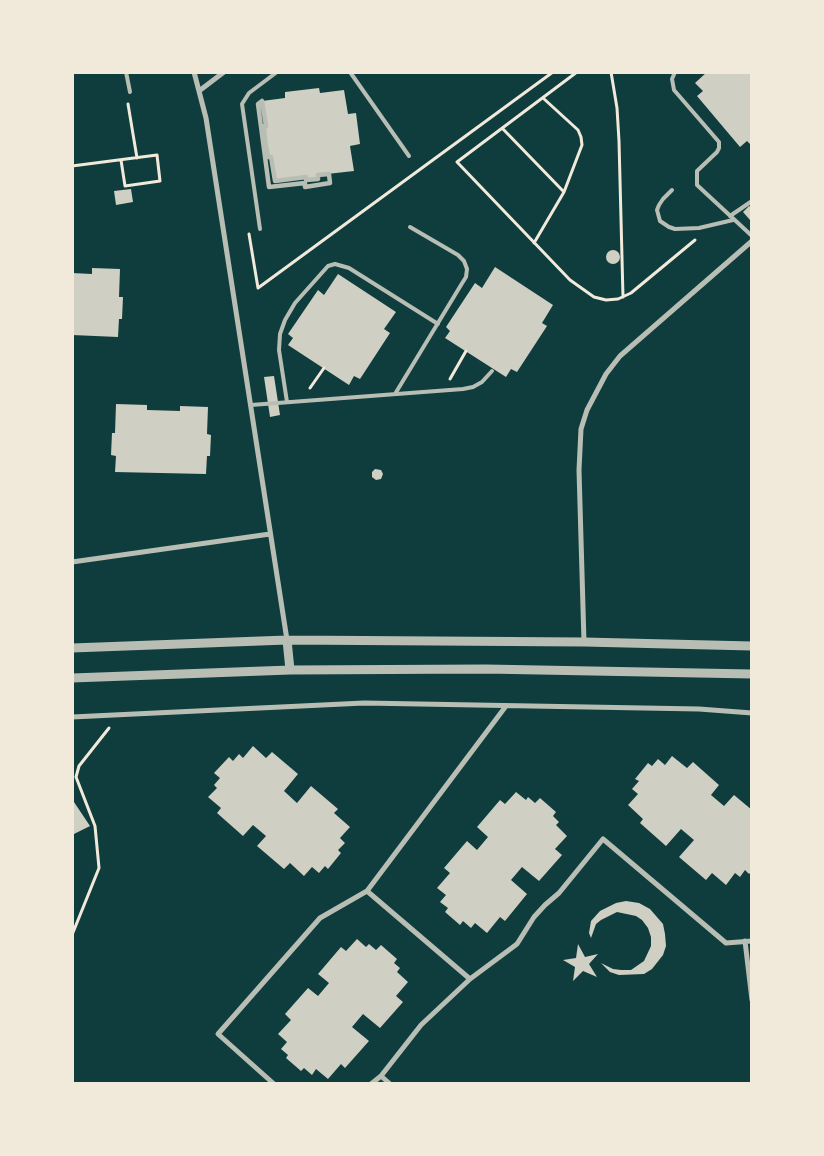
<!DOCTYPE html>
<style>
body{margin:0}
#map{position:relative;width:824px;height:1156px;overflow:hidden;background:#0f3d3e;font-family:"DM Sans",sans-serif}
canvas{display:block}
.frame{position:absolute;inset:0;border:74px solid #f1e9da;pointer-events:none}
</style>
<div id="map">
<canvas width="824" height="1156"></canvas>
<div class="frame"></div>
</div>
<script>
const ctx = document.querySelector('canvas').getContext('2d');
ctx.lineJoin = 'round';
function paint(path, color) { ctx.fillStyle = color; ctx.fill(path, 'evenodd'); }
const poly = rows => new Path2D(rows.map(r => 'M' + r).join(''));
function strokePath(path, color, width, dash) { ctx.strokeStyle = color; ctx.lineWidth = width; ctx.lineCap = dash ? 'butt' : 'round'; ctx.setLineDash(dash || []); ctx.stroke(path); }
paint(poly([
 [707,72,752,72,752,146,747,141,740,147,697,96,703,91,695,83],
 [319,88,320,93,344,90,348,114,356,113,360,144,350,146,354,171,318,175,318,179,306,180,306,177,275,181,271,157,268,157,262,101,285,98,285,92],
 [131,189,133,202,116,205,114,191],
 [749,206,752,208,750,220,743,212],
 '606 257a7 7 0 1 1 14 0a7 7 0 1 1-14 0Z',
 [495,267,553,305,542,323,547,326,517,372,511,369,506,377,445,338,450,331,446,327,475,283,482,288],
 [92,268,120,269,119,297,123,297,122,319,119,319,118,337,72,335,72,273,92,274],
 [338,274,396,312,384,329,390,333,360,379,354,376,349,385,288,345,293,338,288,334,318,290,324,295],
 [274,376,280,415,270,417,264,377],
 [116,404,147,405,147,410,180,411,180,406,208,407,207,434,211,435,210,456,207,456,206,474,115,472,116,456,111,455,112,433,115,433],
 [375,469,381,470,383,474,381,479,376,480,372,477,372,472],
 [253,746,266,758,272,752,298,774,284,791,297,803,311,786,338,809,334,813,350,827,340,838,345,843,338,850,341,853,328,869,325,866,319,873,312,867,304,876,290,863,284,869,257,846,266,836,253,825,243,836,217,813,221,808,208,797,217,788,214,785,220,778,214,773,229,757,233,761,239,754,243,758],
 [672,756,687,768,693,762,719,785,711,795,724,806,734,795,752,810,752,871,749,874,745,870,740,877,735,873,726,885,712,873,706,880,679,857,694,840,681,829,666,846,640,823,643,819,628,805,638,794,632,789,639,781,635,779,648,763,652,766,658,759,665,765],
 [516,792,526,800,528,797,535,803,540,798,556,812,553,816,559,822,556,825,567,836,555,849,562,855,539,881,522,867,511,880,527,894,505,921,500,917,487,933,475,923,471,928,463,921,460,925,445,912,448,908,440,902,446,895,437,888,450,873,444,868,467,841,477,850,488,837,477,827,500,800,505,804],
 [72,799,90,826,72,835],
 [626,901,639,903,650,909,663,924,665,934,666,946,663,955,652,969,644,974,619,975,610,972,601,963,613,969,621,970,631,970,644,961,651,946,651,937,648,928,642,920,636,916,617,912,601,920,596,924,591,938,589,933,591,921,600,911,616,903],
 [357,939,366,947,369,944,376,950,381,945,397,959,394,963,400,968,397,972,408,982,396,996,403,1002,380,1028,363,1014,352,1027,369,1041,345,1068,341,1064,328,1079,316,1069,312,1075,304,1068,301,1071,286,1058,288,1055,281,1049,287,1042,278,1034,291,1020,285,1014,308,988,318,996,329,983,318,974,341,947,346,951],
 [578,944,585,957,598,954,589,964,597,977,583,971,573,981,575,967,563,960,576,958]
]), '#cfcfc3');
strokePath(poly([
 [577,72,457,162,570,280,594,297,606,300,618,299,631,293,695,240],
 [611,72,617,108,619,141,623,297],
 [128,104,137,158],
 [502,128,564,192],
 [72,166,157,155,160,181,125,186,121,160],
 [249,234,258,288,553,72],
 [534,243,564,192,582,145,581,137,578,130,543,98],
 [450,379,466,351],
 [310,388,324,368],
 [72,935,99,868,95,826,76,777,79,766,109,728]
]), '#f1e9da', 3);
strokePath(poly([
 [126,72,130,92],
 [350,72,409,156],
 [675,72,672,79,674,90,719,142,719,148,717,152,697,171,697,185,752,236],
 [672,190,663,199,659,205,657,210,660,221,669,227,675,229,699,228,733,220],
 [730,216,752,201],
 [260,229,242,104,249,93,277,72],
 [395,394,461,285,466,277,467,269,464,261,458,255,410,227],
 [287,402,279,350,280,334,285,320,295,303,328,266,335,264,349,268,438,324],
 [251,405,463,389,473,387,482,382,492,371]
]), '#b8beb3', 4);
strokePath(poly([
 [262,101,266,126,264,126,265,141,268,157,271,157,275,181,306,177,306,180,318,179,318,175,329,174,330,183,305,187,305,183,269,187,258,104,262,101]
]), '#b8beb3', 4.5);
strokePath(poly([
 [194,72,206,118,287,640],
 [199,91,224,72],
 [72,562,270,534],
 [584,642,579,470,581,429,587,410,606,374,620,356,752,241],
 [72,717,364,703,699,709,752,713],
 [367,891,470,979],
 [745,941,752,1000],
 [381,1076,390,1084],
 [274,1084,218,1034,320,918,367,891,506,706],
 [371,1084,381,1076,421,1025,470,979,517,944,534,917,545,905,559,893,603,839,726,943,752,941]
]), '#b8beb3', 5);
strokePath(poly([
 [287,640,290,670],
 [72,648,287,640,584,642,752,646],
 [72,678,290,670,486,669,752,674]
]), '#b8beb3', 9);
</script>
